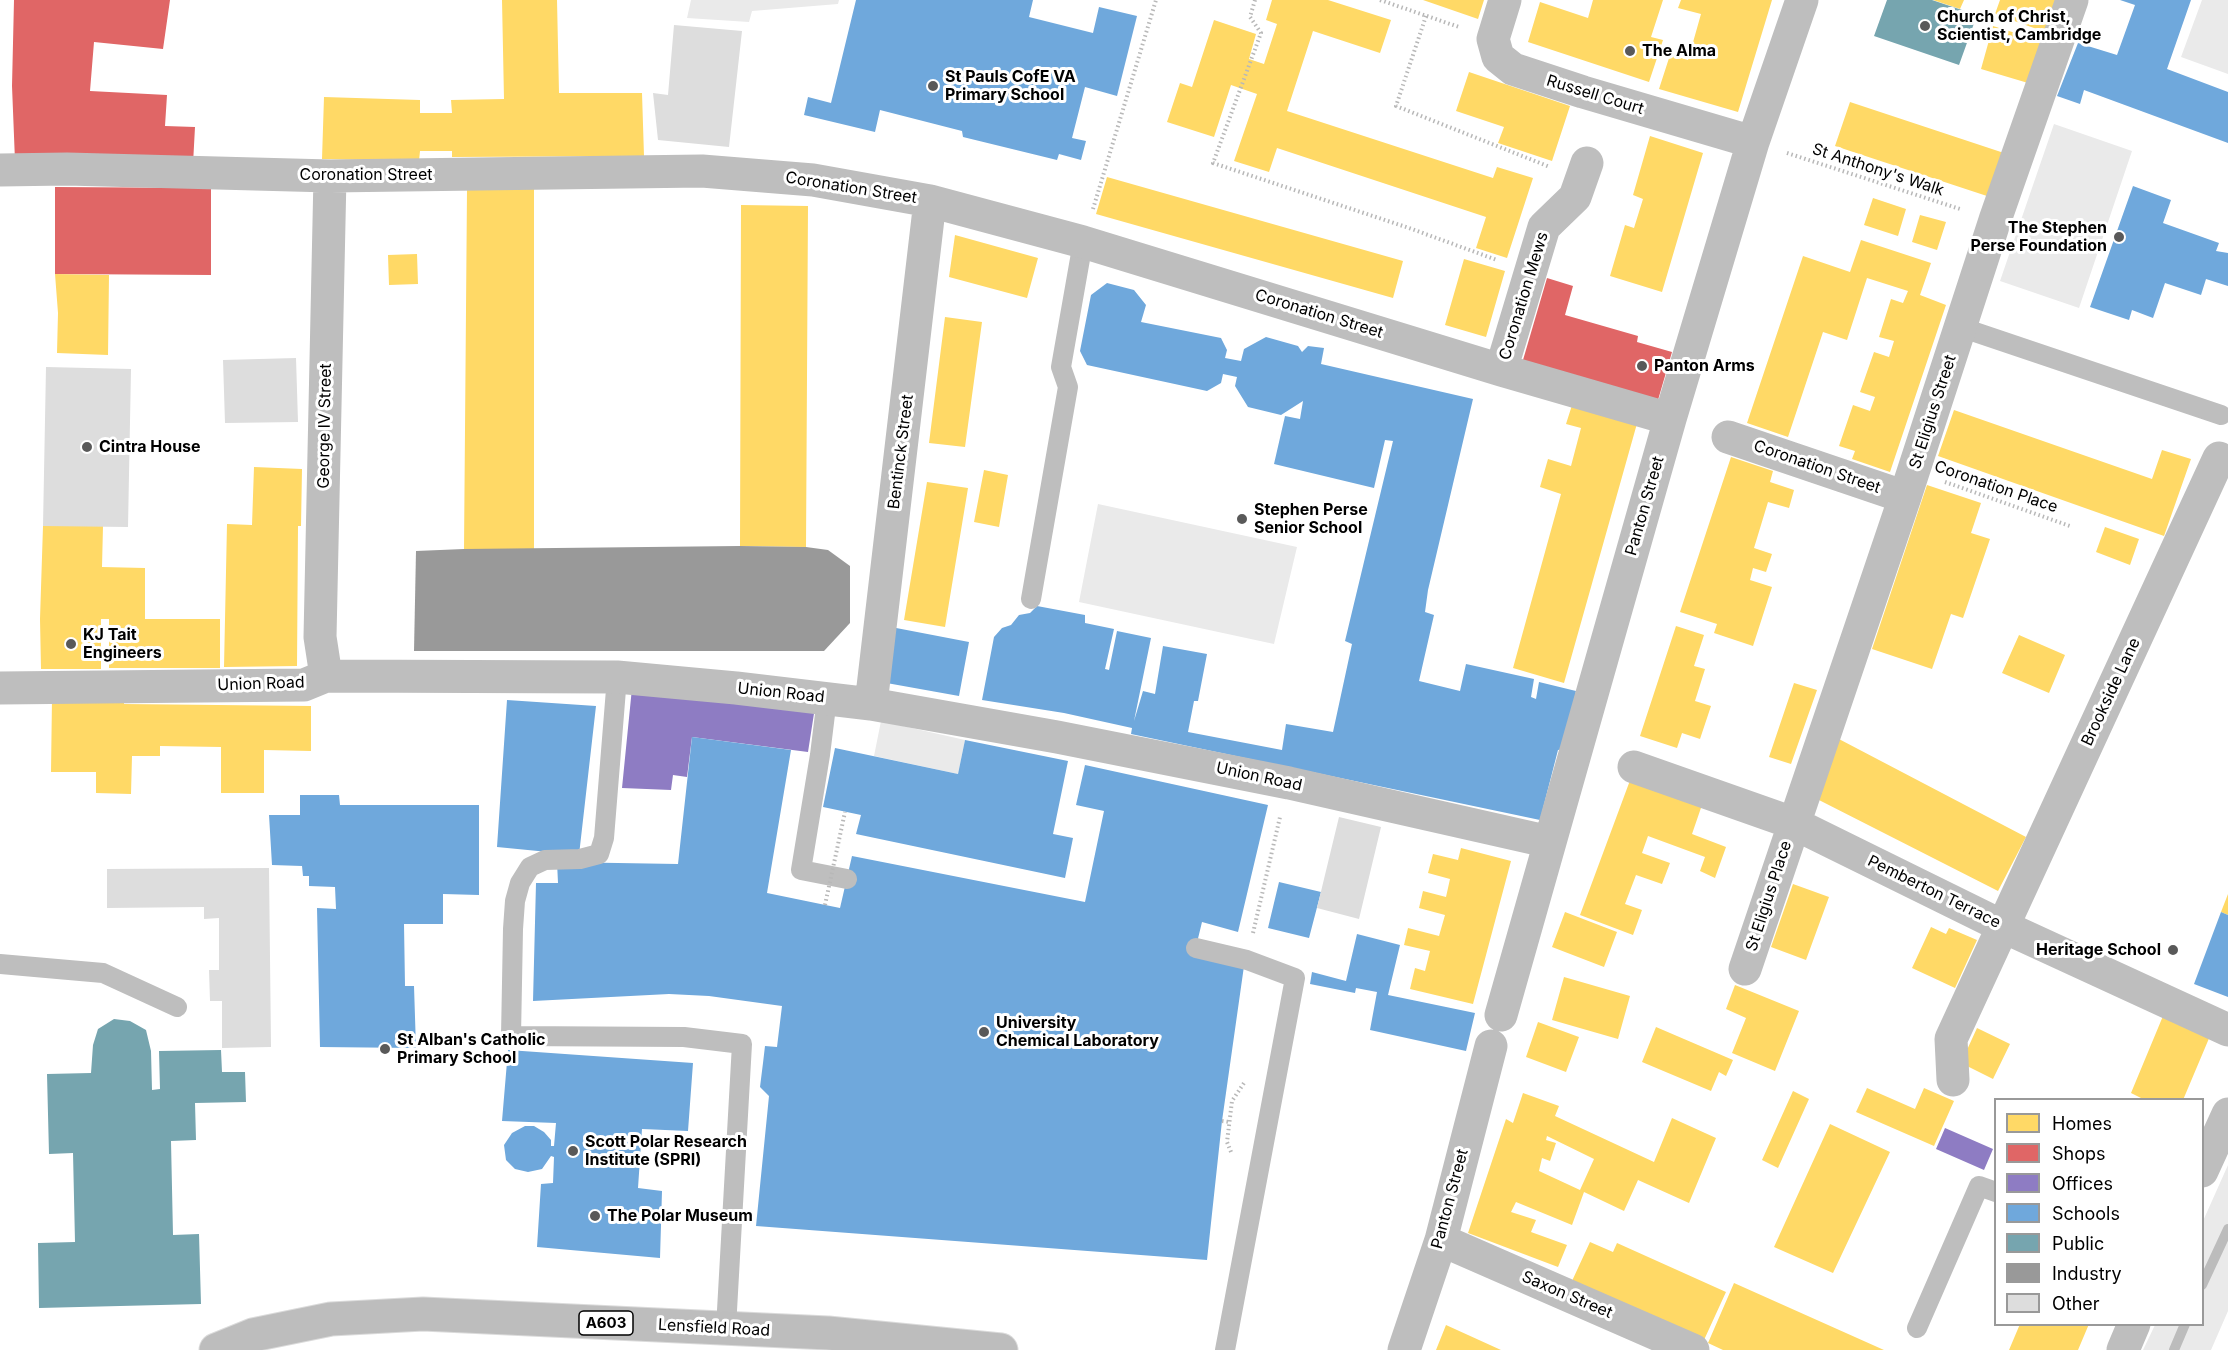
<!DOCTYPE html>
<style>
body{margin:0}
#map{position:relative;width:2228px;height:1350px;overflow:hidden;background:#fff;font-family:Inter,sans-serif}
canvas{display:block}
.legend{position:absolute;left:1994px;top:1098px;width:210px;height:228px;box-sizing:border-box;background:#fff;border:2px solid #999;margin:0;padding:8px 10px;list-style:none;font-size:18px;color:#000}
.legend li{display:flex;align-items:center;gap:12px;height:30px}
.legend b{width:30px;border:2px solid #999}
</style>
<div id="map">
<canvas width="2228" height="1350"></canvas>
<ul class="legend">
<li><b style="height:16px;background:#ffd966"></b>Homes</li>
<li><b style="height:16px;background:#e06666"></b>Shops</li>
<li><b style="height:16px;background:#8e7cc3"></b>Offices</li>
<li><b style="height:16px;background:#6fa8dc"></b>Schools</li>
<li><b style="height:16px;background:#76a5af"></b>Public</li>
<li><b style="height:16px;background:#999"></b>Industry</li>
<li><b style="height:16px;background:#ddd"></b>Other</li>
</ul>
</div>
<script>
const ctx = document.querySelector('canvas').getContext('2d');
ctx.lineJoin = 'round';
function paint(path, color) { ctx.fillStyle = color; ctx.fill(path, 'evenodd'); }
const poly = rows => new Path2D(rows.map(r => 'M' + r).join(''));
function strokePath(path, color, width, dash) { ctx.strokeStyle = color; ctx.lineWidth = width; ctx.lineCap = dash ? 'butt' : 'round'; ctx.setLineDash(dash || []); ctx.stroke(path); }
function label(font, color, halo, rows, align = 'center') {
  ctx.font = font + ' Inter,sans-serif'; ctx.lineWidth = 6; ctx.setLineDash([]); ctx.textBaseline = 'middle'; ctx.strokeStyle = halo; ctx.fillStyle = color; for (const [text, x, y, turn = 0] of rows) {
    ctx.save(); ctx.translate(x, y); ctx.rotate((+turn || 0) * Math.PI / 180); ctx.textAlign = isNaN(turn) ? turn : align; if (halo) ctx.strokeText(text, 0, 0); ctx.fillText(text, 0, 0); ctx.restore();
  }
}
paint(poly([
 [691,0,839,0,838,4,752,11,749,22,687,18],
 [2202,0,2228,0,2228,74,2181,57],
 [2054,124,2132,151,2079,308,2000,281],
 [1098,504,1297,547,1274,644,1079,602],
 [881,721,965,740,958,774,874,756],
 [2228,1165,2228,1311,2211,1350,2143,1350,2155,1325,2202,1324,2203,1221]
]), '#eaeaea');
paint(poly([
 [502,0,557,0,559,93,642,93,644,156,452,157,452,151,420,151,419,161,322,159,324,97,420,100,420,113,452,113,451,100,504,99],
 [1272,0,1328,0,1391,20,1380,53,1313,31,1287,111,1493,178,1497,167,1533,178,1507,258,1476,248,1486,217,1277,148,1269,172,1234,161,1257,94,1231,85,1214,137,1167,122,1180,83,1192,87,1214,20,1256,34,1249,59,1264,64,1277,24,1266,20],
 [1423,0,1484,0,1478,19],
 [1593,0,1663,0,1651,37,1663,40,1649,82,1528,42,1540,2,1588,18],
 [1681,0,1772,0,1738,112,1659,89,1670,55,1688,60,1701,14,1678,8],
 [1933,0,1964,0,1960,9],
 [2000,0,2056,0,2045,32,1995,14],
 [1993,26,2041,41,2028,83,1981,69],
 [1469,72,1570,106,1552,161,1498,143,1504,127,1456,111],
 [1850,102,2004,153,1990,197,1835,146],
 [1650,136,1703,153,1662,292,1610,276,1625,225,1634,228,1643,199,1633,195],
 [1107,177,1403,261,1393,298,1096,214],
 [534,188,534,549,464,549,467,190],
 [1873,198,1906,209,1898,236,1864,225],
 [741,205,808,206,806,547,740,546],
 [1920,215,1946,222,1937,250,1912,242],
 [955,235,1038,258,1027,298,949,277],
 [1861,240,1931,263,1920,295,1946,305,1890,472,1852,459,1855,451,1839,446,1853,405,1870,411,1875,397,1860,392,1874,352,1889,357,1894,341,1879,337,1891,299,1903,303,1908,291,1867,278,1847,340,1823,332,1788,437,1747,423,1803,256,1850,272],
 [417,254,418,284,389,285,388,255],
 [1464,259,1505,271,1486,337,1445,325],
 [55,274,109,275,108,355,57,353,58,313],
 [945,317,982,322,965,447,929,443],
 [1573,402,1638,420,1564,683,1513,668,1561,494,1540,487,1548,459,1571,466,1581,428,1566,424],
 [1954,410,2152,479,2162,450,2191,459,2164,536,1938,456],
 [1731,457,1773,471,1770,482,1794,490,1789,508,1768,502,1754,548,1772,554,1766,572,1753,568,1750,580,1772,587,1753,646,1714,633,1717,624,1680,612],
 [254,467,302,469,301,526,298,526,297,666,224,667,227,524,252,525],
 [984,470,1008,475,999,527,974,522],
 [927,482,968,488,945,627,904,620],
 [1927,485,1981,503,1971,533,1990,539,1963,618,1951,614,1932,669,1872,649],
 [43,526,103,526,102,567,145,568,145,619,220,619,220,668,109,668,109,619,101,619,101,669,41,669,40,619],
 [2105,527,2139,539,2130,565,2096,552],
 [1676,626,1704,635,1694,666,1705,669,1695,701,1711,706,1700,739,1682,733,1677,748,1640,736],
 [2019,635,2065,655,2049,693,2002,673],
 [1794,683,1817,690,1791,764,1769,757],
 [52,698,124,698,124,704,311,706,311,751,264,750,264,793,221,793,221,747,160,746,160,756,132,756,131,794,96,793,96,772,51,772],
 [1837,738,2026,837,1998,891,1815,798],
 [1632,775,1703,802,1692,834,1726,847,1715,878,1700,871,1705,857,1648,836,1642,853,1670,863,1662,884,1636,875,1625,904,1642,910,1633,935,1580,915],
 [1461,848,1511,861,1473,1004,1410,989,1415,968,1425,971,1430,951,1404,945,1408,928,1439,936,1445,915,1419,908,1423,891,1446,897,1450,879,1428,873,1433,854,1458,860],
 [1793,884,1829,897,1806,960,1771,947],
 [2228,894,2228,915,2221,912],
 [1565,912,1617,932,1604,967,1552,947],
 [1931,927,1946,934,1949,928,1977,940,1955,988,1912,968],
 [1564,977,1630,996,1618,1039,1552,1020],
 [1735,985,1799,1011,1775,1071,1732,1053,1746,1018,1726,1009],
 [2163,1016,2210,1036,2183,1100,2145,1100,2131,1093],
 [1538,1022,1579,1037,1566,1072,1526,1057],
 [1656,1027,1733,1060,1726,1076,1719,1072,1711,1091,1642,1062],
 [1977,1028,2010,1044,1993,1079,1961,1063],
 [1867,1088,1915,1109,1924,1088,1954,1101,1934,1146,1856,1112],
 [1793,1091,1809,1099,1778,1168,1762,1160],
 [1523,1093,1559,1106,1555,1116,1654,1162,1672,1118,1716,1138,1689,1203,1638,1180,1624,1211,1584,1192,1572,1225,1516,1202,1511,1212,1536,1220,1531,1232,1567,1245,1558,1267,1468,1233,1506,1119,1513,1123],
 [1547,1136,1594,1159,1580,1190,1539,1171,1542,1158,1550,1161,1556,1143,1546,1140],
 [1830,1124,1890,1152,1833,1273,1774,1247],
 [1590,1242,1613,1252,1617,1243,1726,1292,1704,1340,1572,1281],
 [1734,1283,1884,1350,1723,1350,1708,1343],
 [2020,1324,2089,1324,2078,1350,2009,1350],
 [1446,1325,1501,1350,1436,1350]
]), '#ffd966');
paint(poly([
 [14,0,170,0,163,49,94,42,90,91,167,95,165,126,195,127,193,164,15,161,12,86],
 [55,187,211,188,211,275,55,274],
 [1547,278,1573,286,1565,315,1638,336,1637,342,1672,352,1658,400,1523,360]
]), '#e06666');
paint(poly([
 [632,688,815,707,808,752,692,737,687,777,673,775,671,790,622,788],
 [1945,1128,1993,1149,1984,1170,1936,1149]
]), '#8e7cc3');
paint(poly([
 [856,0,1033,0,1029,17,1093,33,1099,7,1137,16,1117,96,1085,87,1072,138,1086,141,1081,160,1059,154,1057,160,963,137,962,131,880,110,875,132,804,115,808,97,831,103],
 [2120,0,2191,0,2167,69,2228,92,2228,143,2084,90,2080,104,2057,96,2078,43,2117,55,2135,5],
 [2133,186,2171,200,2163,223,2219,243,2216,251,2228,253,2228,286,2206,279,2201,295,2165,283,2153,318,2132,310,2129,320,2090,307],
 [1107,283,1134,290,1146,305,1141,322,1221,338,1227,350,1225,358,1241,361,1244,349,1266,337,1298,346,1302,352,1308,346,1324,348,1321,364,1473,399,1428,590,1425,612,1434,615,1419,681,1460,691,1466,664,1534,679,1531,697,1536,699,1539,682,1576,691,1564,749,1558,750,1540,820,1131,734,1132,728,1064,713,982,700,994,637,1002,628,1011,625,1019,615,1030,613,1037,606,1085,615,1085,623,1114,629,1105,669,1109,670,1117,631,1151,638,1134,721,1143,691,1155,694,1163,646,1207,654,1198,701,1194,701,1188,732,1282,750,1286,724,1333,732,1352,644,1345,641,1393,441,1385,440,1374,488,1274,464,1285,416,1300,419,1303,401,1281,415,1248,407,1235,386,1237,377,1223,374,1221,383,1207,391,1087,365,1080,351,1091,295],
 [891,627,969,642,959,696,881,682],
 [507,700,596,706,579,855,497,847],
 [692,737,791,750,767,893,840,908,852,856,1085,902,1104,811,1076,805,1085,765,1268,805,1238,932,1202,922,1194,955,1244,966,1222,1121,1207,1260,756,1226,769,1096,760,1087,763,1063,765,1046,777,1047,782,1006,709,996,669,994,533,1001,536,883,558,883,557,862,678,864],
 [965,740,1068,761,1053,834,1073,838,1065,878,856,834,861,815,823,807,835,748,958,774],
 [300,795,339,795,340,805,479,805,479,895,443,894,443,924,404,924,405,986,414,986,416,1048,320,1047,317,908,336,909,335,887,309,886,309,876,303,876,302,866,272,865,269,815,300,815],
 [1279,882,1321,892,1309,938,1268,928],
 [2221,912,2228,915,2228,997,2194,984],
 [1357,934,1400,945,1388,995,1475,1013,1466,1051,1370,1030,1377,992,1356,988,1355,993,1310,984,1312,972,1346,981],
 [508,1050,693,1063,688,1131,642,1129,638,1188,662,1191,660,1258,537,1247,541,1184,553,1183,554,1157,551,1156,542,1169,528,1172,515,1169,506,1160,504,1145,512,1133,525,1126,534,1126,544,1132,551,1140,551,1146,554,1146,556,1123,502,1121]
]), '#6fa8dc');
paint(poly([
 [1887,0,1932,0,1977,15,1959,65,1874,36],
 [114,1019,130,1021,146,1030,151,1051,152,1090,160,1089,159,1051,221,1050,222,1072,245,1072,246,1102,195,1103,196,1140,171,1141,173,1235,199,1234,201,1304,39,1308,38,1243,75,1242,73,1153,49,1154,47,1074,91,1073,93,1045,98,1029]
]), '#76a5af');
paint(poly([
 [740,546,806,547,828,550,850,566,850,623,824,651,414,651,416,551,464,549]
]), '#999');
strokePath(poly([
 [2202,1285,2228,1229],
 [2174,1350,2185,1324]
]), '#bcbcbc', 10);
paint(poly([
 [674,25,742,31,729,147,658,140,653,93,668,95],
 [296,358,298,422,225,423,223,360],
 [46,367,131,369,128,527,43,526],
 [1339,817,1381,827,1359,919,1317,908],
 [269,868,271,1047,222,1048,222,1001,210,1001,209,970,219,970,219,918,204,919,204,907,107,908,107,869]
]), '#ddd');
const primary = poly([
 [216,1350,253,1335,331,1319,423,1314,828,1333,1001,1350]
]);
strokePath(primary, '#dbdbdb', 35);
strokePath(poly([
 [1255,0,1250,17,1261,33,1213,163,1409,228,1497,260],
 [1380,0,1459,27],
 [1426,16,1396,106,1550,167],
 [1787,153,1960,209],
 [1093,209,1156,0],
 [1945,482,2070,526],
 [1253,933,1280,817],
 [1222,1121,1229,1122],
 [641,1146,653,1147],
 [1231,1152,1227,1142,1232,1101,1244,1083]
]), '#b8b8b8', 4, [1.5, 3]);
strokePath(poly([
 [1960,327,2221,415],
 [1031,599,1068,387,1061,367,1083,242],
 [617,677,604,838,599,854,580,859,545,860,530,867,520,883,515,901,513,929,511,1036,684,1037,742,1044,726,1328],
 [827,698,820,755,801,870,847,879],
 [1196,948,1247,960,1295,978,1225,1350],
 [0,964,103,973,177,1007],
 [1917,1328,1979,1186,1996,1192]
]), '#bebebe', 20);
strokePath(poly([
 [1505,0,1493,39,1498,57,1513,69,1583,92,1753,142],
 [0,170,67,169,330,176,702,171,813,180,930,201,1083,242,1501,370,1670,419],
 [1501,370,1544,227,1575,197,1587,163],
 [1728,437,1905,497],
 [326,676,320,637,330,176],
 [0,688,304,685,326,676,617,677,736,688,871,704,1057,737,1289,783,1550,842],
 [871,704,930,201],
 [1634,767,1793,823,2002,926,2228,1030],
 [1745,969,1905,497,1995,220,2072,0],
 [1501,1015,1670,419,1753,142,1802,0],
 [1953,1080,1951,1039,2219,458],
 [2202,1171,2228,1114],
 [1441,1240,1693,1350],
 [1404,1350,1441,1240,1491,1046],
 [2123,1350,2134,1324]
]), '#bebebe', 33);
strokePath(primary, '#bdbdbd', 33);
strokePath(poly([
 [825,905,845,812]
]), '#b8b8b8', 4, [1.5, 3]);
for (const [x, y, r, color] of [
 [1925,26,6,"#595959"],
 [1630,51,6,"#595959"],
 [933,86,6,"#595959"],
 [2119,237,6,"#595959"],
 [1642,366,6,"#595959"],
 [87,447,6,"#595959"],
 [1242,519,6,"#595959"],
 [71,644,6,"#595959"],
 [2173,950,6,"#595959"],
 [984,1032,6,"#595959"],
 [385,1049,6,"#595959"],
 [573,1151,6,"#595959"],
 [595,1216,6,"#595959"]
]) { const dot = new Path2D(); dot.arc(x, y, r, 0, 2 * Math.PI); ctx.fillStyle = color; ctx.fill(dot); strokePath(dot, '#fff', 2); }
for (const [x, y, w] of [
 [606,1323,54]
]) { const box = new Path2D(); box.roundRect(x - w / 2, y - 12, w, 24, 4.5); ctx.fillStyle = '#fff'; ctx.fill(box); strokePath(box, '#000', 1.5); }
label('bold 15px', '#000', null, [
 ["A603",606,1323]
]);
label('bold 16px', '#000', '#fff', [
 ["Church of Christ,",1937,17],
 ["Scientist, Cambridge",1937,35],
 ["The Alma",1642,51],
 ["St Pauls CofE VA",945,77],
 ["Primary School",945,95],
 ["The Stephen",2107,228,"right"],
 ["Perse Foundation",2107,246,"right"],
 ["Panton Arms",1654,366],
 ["Cintra House",99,447],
 ["Stephen Perse",1254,510],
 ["Senior School",1254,528],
 ["KJ Tait",83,635],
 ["Engineers",83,653],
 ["Heritage School",2161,950,"right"],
 ["University",996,1023],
 ["Chemical Laboratory",996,1041],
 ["St Alban's Catholic",397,1040],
 ["Primary School",397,1058],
 ["Scott Polar Research",585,1142],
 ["Institute (SPRI)",585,1160],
 ["The Polar Museum",607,1216]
], 'left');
label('16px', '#000', '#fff', [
 ["Russell Court",1595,95,17],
 ["St Anthony's Walk",1878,170,18],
 ["Coronation Street",366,175],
 ["Coronation Street",851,188,9],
 ["Coronation Mews",1524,296,-73],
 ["Coronation Street",1319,314,17],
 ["St Eligius Street",1933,412,-72],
 ["George IV Street",325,426,-89],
 ["Bentinck Street",901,452,-83],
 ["Coronation Street",1817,467,19],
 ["Coronation Place",1996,487,19],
 ["Panton Street",1645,506,-74],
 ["Union Road",261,684,-2],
 ["Brookside Lane",2111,692,-65],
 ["Union Road",781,693,6],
 ["Union Road",1259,777,12],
 ["Pemberton Terrace",1934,892,26],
 ["St Eligius Place",1769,896,-72],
 ["Panton Street",1450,1199,-75],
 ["Saxon Street",1567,1295,23],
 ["Lensfield Road",714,1328,3]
]);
</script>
